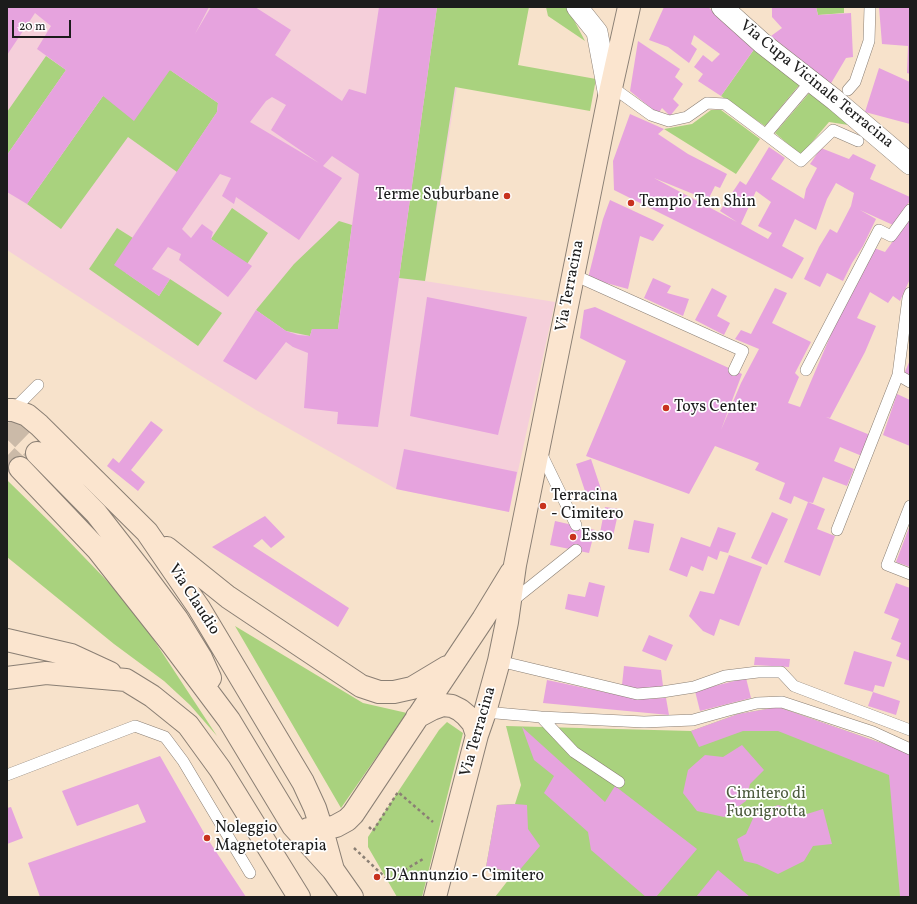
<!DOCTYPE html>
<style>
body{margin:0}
#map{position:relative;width:917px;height:904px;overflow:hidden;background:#f7e2cb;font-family:Vollkorn,serif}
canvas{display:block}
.frame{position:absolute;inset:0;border:8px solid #1c1c1c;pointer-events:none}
.scale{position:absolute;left:12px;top:20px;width:59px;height:18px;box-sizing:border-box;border:2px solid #1c1c1c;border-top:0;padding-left:5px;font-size:12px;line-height:14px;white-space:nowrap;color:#1c1c1c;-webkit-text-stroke:3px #fff;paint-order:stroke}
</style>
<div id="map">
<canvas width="917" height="904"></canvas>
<div class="frame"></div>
<div class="scale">20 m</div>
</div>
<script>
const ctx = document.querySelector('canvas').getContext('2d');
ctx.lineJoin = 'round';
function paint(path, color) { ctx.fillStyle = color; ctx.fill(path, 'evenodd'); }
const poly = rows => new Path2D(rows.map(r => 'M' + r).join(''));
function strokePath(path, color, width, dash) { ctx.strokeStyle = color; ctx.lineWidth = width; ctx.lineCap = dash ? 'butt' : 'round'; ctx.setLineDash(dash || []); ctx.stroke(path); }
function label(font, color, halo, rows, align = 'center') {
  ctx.font = font + ' Vollkorn,serif'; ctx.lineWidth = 3.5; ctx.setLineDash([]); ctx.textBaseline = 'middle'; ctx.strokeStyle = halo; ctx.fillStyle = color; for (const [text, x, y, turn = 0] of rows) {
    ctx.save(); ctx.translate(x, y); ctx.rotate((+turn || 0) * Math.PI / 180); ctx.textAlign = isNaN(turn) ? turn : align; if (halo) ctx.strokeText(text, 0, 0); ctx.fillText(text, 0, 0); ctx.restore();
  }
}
paint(poly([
 [7,7,470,7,425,281,555,302,509,512,396,489,256,410,190,369,7,250]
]), '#f5cfda');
paint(poly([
 [437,7,529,7,518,65,596,79,590,111,455,87,425,281,399,278],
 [546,7,567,7,585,41,548,16],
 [816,7,844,7,844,13,818,15],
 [755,48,800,84,765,126,721,96],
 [46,56,66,70,7,155,7,112],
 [170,70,218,103,217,112,177,172,128,137,61,229,27,204,103,96],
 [811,91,855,126,829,122,801,155,775,133],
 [711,110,721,110,760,139,736,174,664,129,692,124],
 [232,208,268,233,247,264,211,239],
 [339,221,352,225,338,329,312,329,310,336,286,331,256,310,294,264],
 [117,228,133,238,126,273,159,296,170,279,222,313,198,346,89,269],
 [8,481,56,528,112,586,148,631,217,736,190,705,164,681,114,644,7,557,7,482],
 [235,626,363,703,407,713,341,808],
 [778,707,910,753,910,897,495,897,513,874,486,867,497,805,515,804,521,785,506,726,691,731,738,714],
 [447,722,463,733,422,897,397,897,368,847,368,837,439,730]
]), '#a9d27e');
paint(poly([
 [7,7,209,7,195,34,211,7,255,7,291,30,275,55,342,101,349,89,366,94,379,7,437,7,378,427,337,424,338,412,304,408,308,353,293,347,286,342,256,380,223,361,256,310,286,331,298,335,310,336,312,329,338,329,359,174,332,156,323,166,342,178,299,240,236,197,234,204,222,196,231,178,220,174,182,229,191,238,202,224,213,232,211,239,252,266,228,297,179,260,181,254,168,247,152,269,170,279,159,296,114,265,217,112,218,103,170,70,134,121,103,96,27,204,7,192,7,155,66,70,37,49,51,26,35,13,7,55],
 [272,97,286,105,271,130,319,163,250,122,266,101],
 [664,7,708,7,755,48,721,96,698,81,703,74,694,67,703,55,712,62,720,54,694,35,691,44,697,49,689,63,668,47,649,40],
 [772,7,816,7,818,15,851,13,853,57,846,58,830,85,803,62,771,36,782,28,772,17],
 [879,7,910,7,910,74,907,73,908,46,882,44],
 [638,41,680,69,675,77,683,84,673,99,679,105,670,116,662,108,658,114,630,91],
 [879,68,910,82,910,124,865,112],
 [630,114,664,129,658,134,688,154,727,174,720,188,715,186,708,200,654,178,737,222,720,211,740,181,746,185,769,147,785,158,771,179,804,199,806,189,817,168,810,164,821,148,849,159,853,154,876,165,870,179,910,197,910,201,893,225,860,210,876,219,863,246,852,263,843,281,827,273,820,287,804,279,819,247,830,229,837,233,851,206,854,193,836,183,827,199,816,230,795,219,782,246,804,258,792,279,614,190,613,161],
 [756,191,771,202,758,226,772,233,768,239,741,224],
 [610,200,664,225,653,241,640,236,628,289,588,278,603,219],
 [910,218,910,279,900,301,893,296,888,303,870,292,857,318,876,326,865,352,830,418,826,417,870,435,862,456,840,447,834,461,854,469,847,486,823,477,813,503,808,502,825,509,817,529,835,536,820,576,784,562,808,502,794,496,791,504,779,499,785,483,755,470,759,463,715,446,689,494,586,456,626,361,580,338,584,310,595,307,742,374,721,430,741,383,759,349,735,339,741,330,751,334,775,288,787,293,772,323,811,342,795,373,799,377,788,403,800,407,841,311,874,248,885,252],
 [653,278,671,286,667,293,689,299,683,316,644,298],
 [712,288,727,296,717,316,730,323,724,335,695,320],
 [427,297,527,317,498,435,410,416],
 [910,360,910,377,904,374],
 [897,394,910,400,910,446,883,435],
 [151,421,163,430,131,470,145,482,138,491,107,466,113,458,119,463],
 [404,449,517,472,509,512,396,489],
 [591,459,603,495,588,500,576,464],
 [605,507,619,509,612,541,599,538],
 [772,512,788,519,767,565,751,558],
 [265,516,285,537,271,548,262,539,253,546,349,608,338,627,212,547],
 [634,520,654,524,649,553,628,549],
 [555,521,595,530,589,553,550,545],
 [910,525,910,567,896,562],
 [718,527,736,533,728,553,720,551,717,560,708,556,703,571,691,566,687,577,669,570,681,537,710,547],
 [729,555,762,567,739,626,720,619,714,636,703,631,689,616,700,591,714,594],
 [589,582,605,586,598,617,565,609,568,594,585,597],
 [896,583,910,588,910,661,896,656,901,643,891,639,899,619,884,613],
 [649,635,673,645,666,661,642,651],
 [854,651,892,662,884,687,875,685,873,692,900,701,896,715,868,706,873,692,844,684],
 [755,657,790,659,789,667,754,665],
 [624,666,661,670,663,686,638,690,622,685],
 [746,678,751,698,700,711,695,691],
 [547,680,638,699,666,698,669,715,543,703],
 [778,707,910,753,910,897,899,897,900,896,889,775,778,731,743,731,699,747,691,731,738,714],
 [522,727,605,802,615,786,697,849,656,897,646,897,591,850,588,832,544,793,554,776,534,760],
 [742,745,764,770,750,784,746,801,724,817,697,811,683,793,688,770,705,755,723,757],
 [160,756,207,838,246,897,40,897,28,863,146,822,138,804,77,826,62,791],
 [515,804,527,805,528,829,540,846,517,873,486,867,497,805],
 [778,805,807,814,823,809,832,844,813,846,804,861,778,874,757,864,744,861,737,839,746,834,755,814],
 [11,807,23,838,7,844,7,808],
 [718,870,750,897,696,897]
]), '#e6a3de');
strokePath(poly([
 [7,424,37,453],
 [7,456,20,468]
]), '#cbbaa8', 22, [22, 11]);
const lane = poly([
 [612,87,651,115,669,121,687,117,707,103,725,104,801,161,833,130,858,141],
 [848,90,855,82,869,41,870,7],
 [766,134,811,81],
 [574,275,743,351,734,370],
 [910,293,908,298,898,375,910,382],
 [806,370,879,230,891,236,910,210],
 [11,408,13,410,38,385],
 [540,451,576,525],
 [910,506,887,565,910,574],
 [837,530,898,375],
 [511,602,576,550],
 [499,661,637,694,662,692,694,687,725,676,758,672,781,672,794,686,910,730],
 [485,712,541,717,644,722,693,720,729,710,757,703,782,702,873,732,910,749],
 [541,717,574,752,619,782],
 [7,775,135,726,165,737,183,761,250,873]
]);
const street = poly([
 [577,7,597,32,609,96],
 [722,7,762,43,835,100,910,164]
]);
const secondary = poly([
 [7,410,13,410,27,415,39,425,147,532,199,608,303,782,315,808,322,830,333,870],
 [37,453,96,513,142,572,177,619,201,658,210,678],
 [20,468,98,550,172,644,229,720,293,826,333,870,352,897],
 [167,548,228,597,361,686,379,692,394,692,412,688,447,667],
 [7,640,71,655,110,673],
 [7,678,46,673,126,680,152,696,188,725,220,769,299,897],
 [417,717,432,709,443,705,452,706,460,710,466,715,473,723,477,735],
 [308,829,322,830,336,826,347,820,353,814,483,619,511,573],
 [435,897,477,735,485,712,499,661,507,622,515,565,609,97,629,7]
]);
strokePath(lane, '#8a7f74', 12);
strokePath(street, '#8a7f74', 22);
strokePath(secondary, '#8a7f74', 24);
strokePath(poly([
 [369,827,373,831,398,792,433,822],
 [354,848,388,880,423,859]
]), '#8a7f74', 2.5, [3, 3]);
strokePath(lane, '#fff', 11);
strokePath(street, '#fff', 21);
strokePath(secondary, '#fbe5cf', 22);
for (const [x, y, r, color] of [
 [507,196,4,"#c8321e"],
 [631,203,4,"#c8321e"],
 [666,408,4,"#c8321e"],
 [543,506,4,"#c8321e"],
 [573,537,4,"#c8321e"],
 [207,838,4,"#c8321e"],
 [377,877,4,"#c8321e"]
]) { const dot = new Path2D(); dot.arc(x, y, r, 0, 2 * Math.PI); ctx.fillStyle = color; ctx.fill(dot); strokePath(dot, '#fff', 1.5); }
label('16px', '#1c1c1c', '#fff', [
 ["Via Cupa Vicinale Terracina",816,85,39],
 ["Via Terracina",571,286,-79],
 ["Via Claudio",193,600,57],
 ["Via Terracina",479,732,-74]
]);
label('16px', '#1c1c1c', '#fff', [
 ["Terme Suburbane",499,196,"right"],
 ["Tempio Ten Shin",639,203],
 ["Toys Center",674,408],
 ["Terracina",551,497],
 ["- Cimitero",551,515],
 ["Esso",581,537],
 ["Noleggio",215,829],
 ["Magnetoterapia",215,847],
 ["D'Annunzio - Cimitero",385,877]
], 'left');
label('16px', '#4d5c3e', '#fff', [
 ["Cimitero di",766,795],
 ["Fuorigrotta",766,813]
]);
</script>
